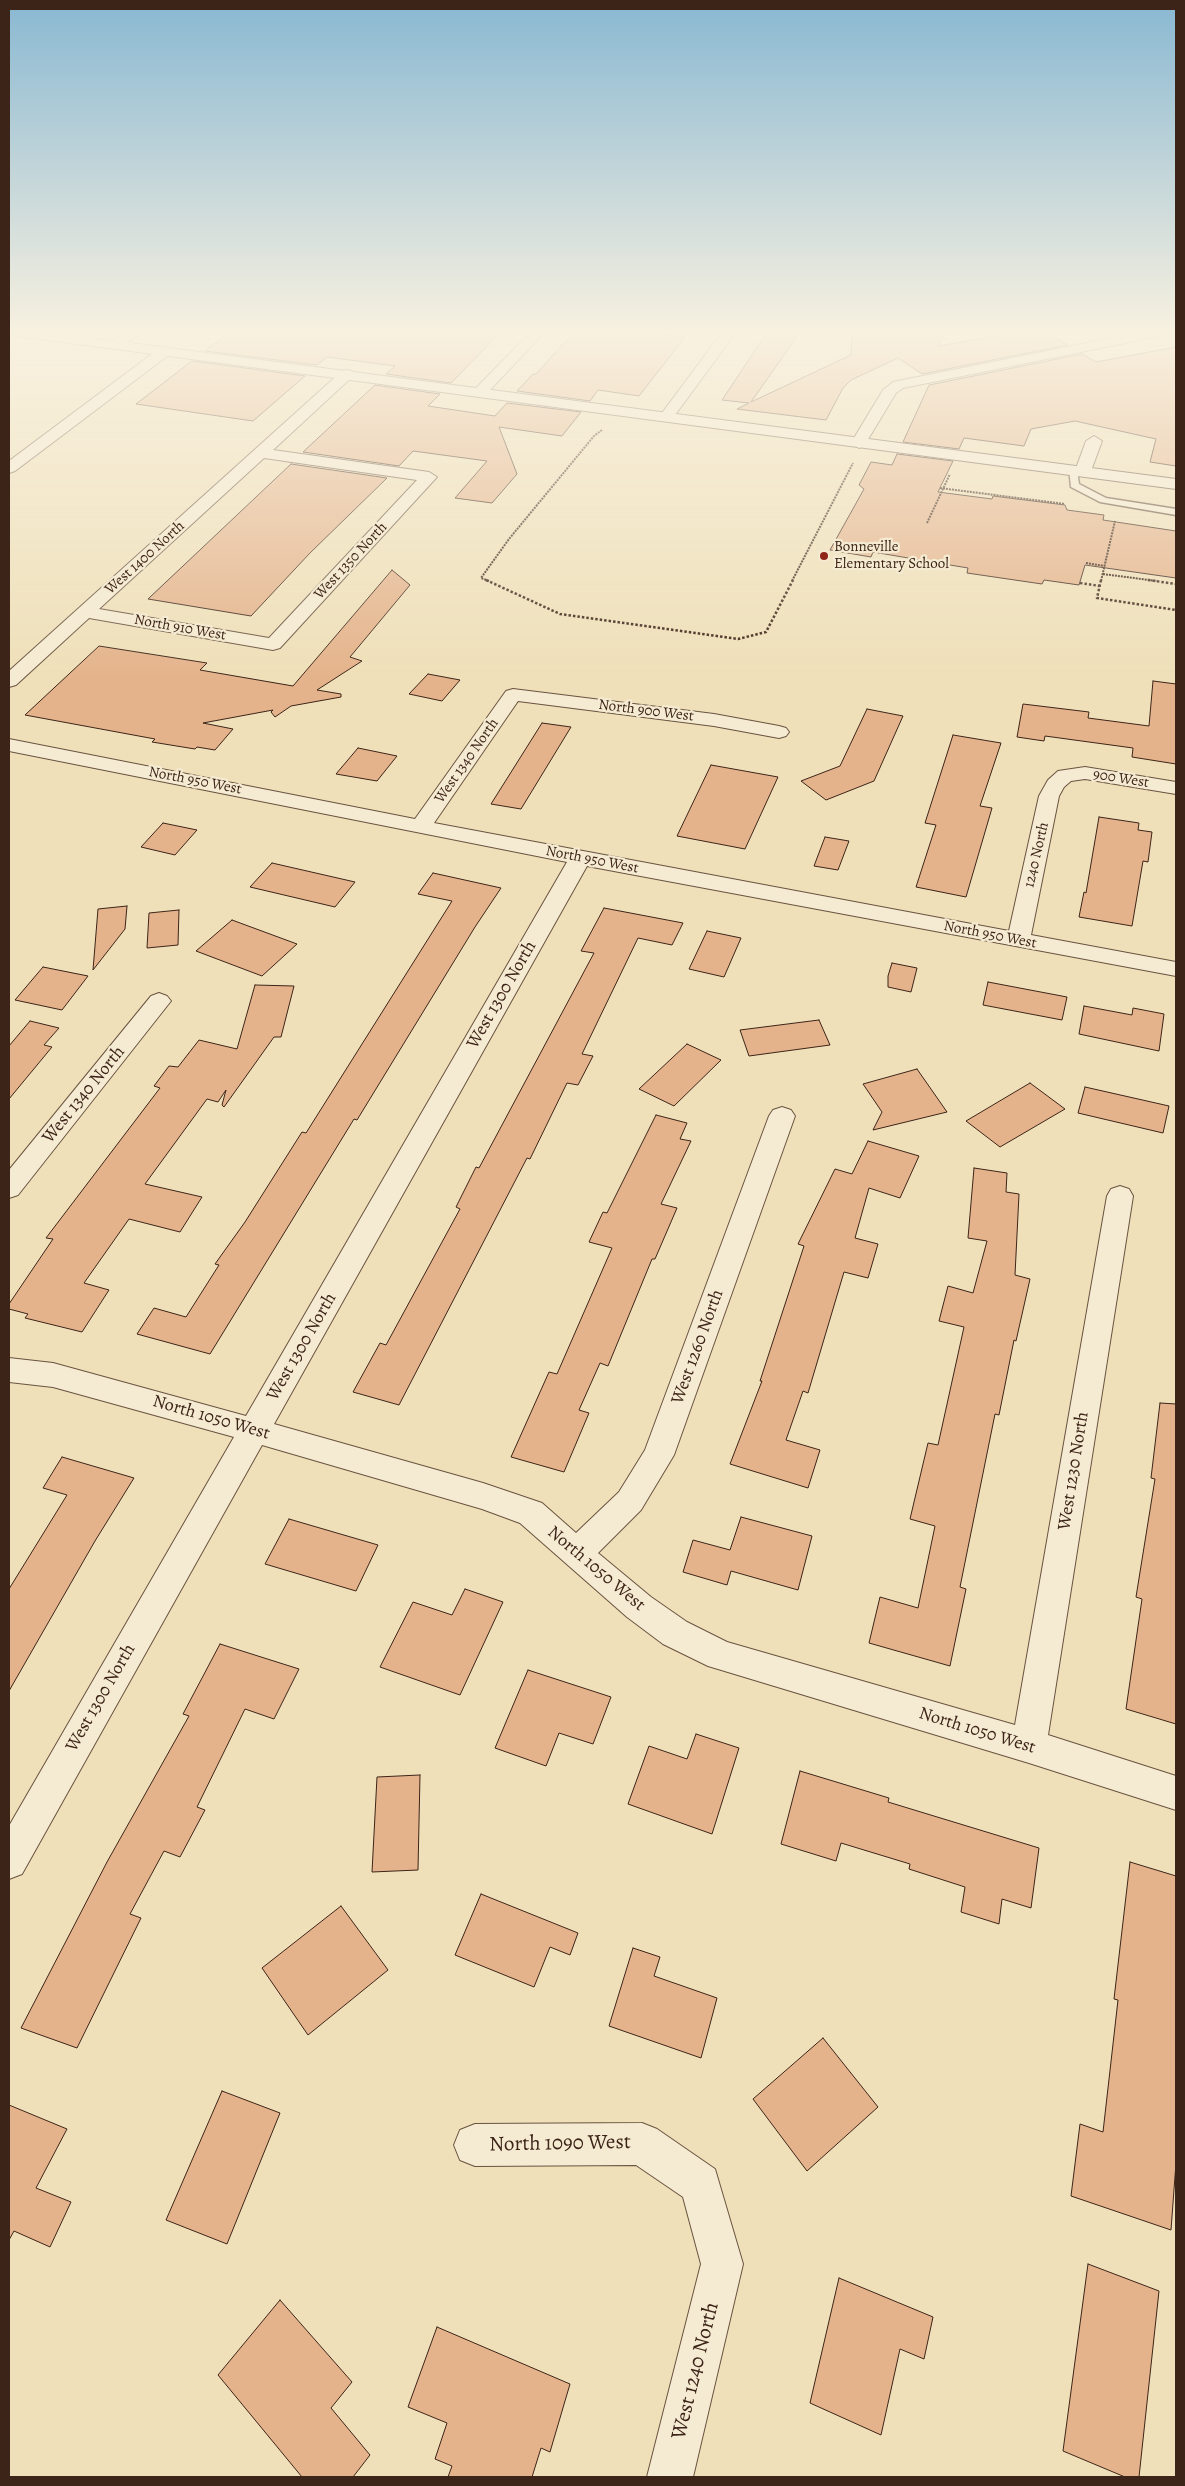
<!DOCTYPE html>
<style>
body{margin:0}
#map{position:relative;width:1185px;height:2486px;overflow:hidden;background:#efe0b9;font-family:Alegreya,serif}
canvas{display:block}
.frame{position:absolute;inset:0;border:10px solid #3d2418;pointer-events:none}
</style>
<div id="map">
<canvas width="1185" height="2486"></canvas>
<div class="frame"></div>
</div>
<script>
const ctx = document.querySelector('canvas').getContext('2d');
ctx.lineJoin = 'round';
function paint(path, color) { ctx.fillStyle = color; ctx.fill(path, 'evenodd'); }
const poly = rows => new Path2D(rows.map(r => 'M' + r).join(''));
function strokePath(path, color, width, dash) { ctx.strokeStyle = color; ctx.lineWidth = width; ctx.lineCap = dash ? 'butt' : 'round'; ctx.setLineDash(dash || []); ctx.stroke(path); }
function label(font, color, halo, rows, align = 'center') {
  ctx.font = font + ' Alegreya,serif'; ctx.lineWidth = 4.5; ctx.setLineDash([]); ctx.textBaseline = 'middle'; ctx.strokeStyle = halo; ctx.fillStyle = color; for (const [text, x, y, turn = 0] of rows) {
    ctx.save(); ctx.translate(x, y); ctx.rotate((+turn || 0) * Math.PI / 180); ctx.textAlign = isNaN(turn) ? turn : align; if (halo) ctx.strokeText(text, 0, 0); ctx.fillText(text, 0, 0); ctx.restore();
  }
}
const building = poly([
 [231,331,502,331,451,383,386,374,395,366,327,357,317,365,205,351,231,331],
 [575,331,629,331,685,337,639,396,598,390,590,401,517,391,533,374,536,374,575,331],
 [768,331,801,331,751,402,851,355,852,331,946,331,938,346,1025,331,1044,331,1068,345,922,374,898,358,851,380,843,388,826,420,737,409,749,403,722,400,768,331],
 [1176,347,1176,466,1150,462,1156,439,1075,421,1031,429,1024,446,964,438,959,449,903,442,929,385,1082,354,1096,362,1176,347],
 [192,361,305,376,253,421,136,404,192,361],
 [375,385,440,394,428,406,495,416,507,403,581,412,562,436,499,427,517,474,492,503,455,498,487,461,413,451,399,466,303,452,375,385],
 [897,454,953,461,938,492,992,499,993,496,1065,505,1067,510,1104,515,1103,520,1176,531,1176,578,1085,565,1079,585,1044,580,1042,584,967,573,968,568,932,562,873,552,871,557,830,550,864,489,859,485,871,462,892,465,897,454],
 [291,464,387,478,310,553,251,616,148,599,291,464],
 [392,570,410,585,350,657,362,661,317,690,341,694,341,697,291,706,275,717,271,712,273,710,203,723,233,729,215,750,197,747,195,749,152,742,155,739,25,715,99,646,207,663,200,670,293,686,392,570],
 [428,674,460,680,442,701,409,694,428,674],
 [1153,681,1176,684,1176,764,1132,757,1133,748,1045,736,1044,741,1017,737,1023,704,1089,712,1088,718,1149,726,1153,681],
 [867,709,903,716,874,781,826,800,801,781,840,766,867,709],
 [542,723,571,727,521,809,491,804,542,723],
 [953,735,1001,743,980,806,992,808,966,897,916,887,936,825,925,823,953,735],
 [358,748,397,756,377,781,336,774,358,748],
 [711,765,778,777,745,849,677,836,711,765],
 [1099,817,1139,823,1138,830,1152,832,1148,862,1143,861,1132,926,1079,917,1084,892,1086,893,1099,817],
 [163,823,197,830,175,855,141,847,163,823],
 [825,837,849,841,838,870,814,866,825,837],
 [272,863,355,882,335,907,250,887,272,863],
 [433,873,501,888,475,927,357,1120,354,1119,210,1354,137,1334,154,1308,186,1317,219,1265,215,1264,245,1222,302,1132,306,1133,452,901,418,894,433,873],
 [127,906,125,929,93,970,98,909,127,906],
 [604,908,683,923,672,945,638,938,582,1054,593,1056,578,1085,567,1083,530,1159,527,1158,399,1405,353,1392,380,1343,386,1345,460,1209,456,1207,476,1167,479,1168,594,953,581,951,604,908],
 [179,910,178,945,147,948,149,913,179,910],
 [232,920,297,944,262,976,196,951,232,920],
 [707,931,741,938,724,977,689,969,707,931],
 [892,963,917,968,911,992,888,987,888,976,892,963],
 [43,967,88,976,62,1010,15,1000,43,967],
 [988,982,1067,997,1062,1020,983,1005,988,982],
 [255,985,294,986,281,1037,274,1037,224,1107,222,1105,226,1090,218,1102,207,1099,145,1184,202,1197,180,1232,129,1219,84,1283,109,1290,82,1332,25,1318,28,1314,9,1309,9,1304,53,1239,46,1238,160,1088,154,1086,169,1066,178,1067,199,1040,237,1049,255,985],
 [1084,1006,1132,1015,1133,1008,1164,1014,1159,1051,1079,1034,1084,1006],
 [819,1020,830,1045,749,1056,740,1030,819,1020],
 [30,1021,59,1028,44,1045,52,1047,9,1099,9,1046,30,1021],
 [687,1044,721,1060,674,1106,639,1089,687,1044],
 [917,1069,947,1112,873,1130,882,1112,863,1084,917,1069],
 [1030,1083,1065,1109,1000,1147,966,1121,1030,1083],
 [1085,1087,1169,1106,1163,1133,1078,1113,1085,1087],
 [656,1115,687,1123,680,1139,691,1141,661,1204,677,1208,655,1259,652,1259,608,1366,600,1363,579,1410,589,1413,564,1472,511,1457,549,1372,557,1374,612,1248,589,1242,603,1212,607,1213,656,1115],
 [868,1141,919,1156,900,1198,869,1188,855,1238,878,1244,868,1278,844,1272,808,1393,803,1391,786,1440,820,1450,808,1488,730,1464,762,1381,760,1381,804,1246,798,1244,835,1169,852,1174,868,1141],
 [974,1168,1007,1173,1006,1192,1019,1194,1015,1275,1030,1279,1016,1341,1014,1340,999,1415,995,1414,960,1587,966,1589,950,1666,869,1643,880,1597,918,1608,935,1526,910,1519,928,1443,938,1445,964,1327,939,1321,948,1286,973,1293,987,1241,968,1238,974,1168],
 [1160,1403,1176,1404,1176,1724,1126,1709,1142,1599,1136,1597,1155,1479,1151,1478,1160,1403],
 [62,1457,134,1478,95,1541,9,1691,9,1589,67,1495,43,1488,62,1457],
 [741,1517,812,1536,798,1590,731,1571,727,1585,683,1572,693,1540,730,1550,741,1517],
 [289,1519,378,1545,356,1591,265,1564,289,1519],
 [465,1589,503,1602,460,1695,380,1667,413,1602,452,1615,465,1589],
 [220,1644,299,1669,274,1719,245,1709,197,1807,205,1810,180,1857,164,1851,130,1914,141,1918,77,2048,21,2028,107,1862,189,1716,183,1714,220,1644],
 [528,1670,611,1697,593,1744,559,1733,546,1766,495,1748,528,1670],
 [696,1734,739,1748,712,1834,628,1804,649,1746,687,1759,696,1734],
 [800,1771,889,1798,888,1802,1039,1848,1031,1908,1002,1899,999,1924,961,1912,965,1887,909,1869,910,1864,841,1843,836,1861,781,1844,800,1771],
 [420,1775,418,1870,372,1872,377,1777,420,1775],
 [1130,1862,1176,1876,1176,2163,1171,2230,1071,2196,1080,2124,1103,2132,1118,2000,1114,1999,1130,1862],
 [481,1894,578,1933,570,1955,550,1947,534,1987,455,1955,481,1894],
 [341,1906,388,1970,308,2035,262,1968,341,1906],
 [633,1948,660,1957,654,1976,717,1998,701,2058,609,2026,633,1948],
 [823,2038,878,2107,807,2171,753,2099,823,2038],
 [222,2091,280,2113,227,2244,166,2220,222,2091],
 [9,2105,67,2129,36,2188,71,2202,50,2247,14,2231,9,2240,9,2105],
 [1088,2264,1159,2291,1139,2477,1125,2477,1063,2451,1088,2264],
 [839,2278,933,2317,924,2359,900,2349,881,2435,810,2403,839,2278],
 [280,2300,352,2382,331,2408,370,2455,353,2477,302,2477,218,2375,280,2300],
 [437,2327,570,2384,550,2452,541,2448,532,2477,448,2477,452,2466,435,2459,447,2423,408,2407,437,2327]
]);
paint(building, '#e4b38b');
strokePath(building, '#3d2418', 1);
const service = poly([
 [1069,468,1077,470,1079,484,1106,498,1176,509,1176,515,1100,502,1071,487,1069,468]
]);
const minor = poly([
 [127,331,143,331,121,348,111,348,109,345,111,342,127,331],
 [532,331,546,331,486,394,476,394,474,391,476,388,532,331],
 [723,331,737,331,672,419,662,419,659,416,662,413,723,331],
 [1146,331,1172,331,1165,335,903,388,896,393,864,446,859,448,851,443,883,390,893,382,1146,331],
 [165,347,172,351,170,354,15,471,9,473,9,461,160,348,165,347],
 [347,370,352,371,354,374,352,377,273,450,429,472,437,477,280,648,273,650,89,618,16,685,9,687,9,671,342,371,347,370],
 [264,458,417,480,269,638,99,609,264,458],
 [1094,436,1102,441,1091,471,1089,474,1077,474,1075,471,1086,441,1094,436],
 [513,689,714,714,779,726,786,728,789,732,786,736,779,738,714,726,518,701,434,823,1009,931,1039,796,1048,780,1058,771,1085,767,1176,782,1176,794,1085,779,1071,781,1064,787,1059,796,1031,935,1176,962,1176,976,587,866,274,1424,483,1483,542,1503,576,1533,619,1492,645,1450,769,1116,773,1110,782,1107,791,1110,795,1116,674,1455,641,1510,598,1553,651,1597,687,1622,727,1642,1015,1725,1107,1196,1111,1189,1120,1186,1129,1189,1133,1196,1048,1735,1176,1776,1176,1810,1029,1763,708,1666,663,1644,627,1617,520,1523,482,1509,262,1445,22,1874,9,1879,9,1826,234,1437,53,1387,9,1382,9,1358,53,1363,246,1416,567,862,9,751,9,739,415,819,506,691,513,689],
 [159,993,167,996,171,1001,167,1006,18,1195,9,1198,9,1170,151,996,159,993],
 [642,2123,657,2129,715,2169,743,2264,693,2477,647,2477,701,2264,683,2197,636,2165,475,2166,460,2160,454,2145,460,2130,475,2124,642,2123]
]);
const tertiary = poly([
 [9,331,38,331,1176,479,1176,489,9,335,9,331]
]);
strokePath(service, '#6a5340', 3);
strokePath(minor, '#6a5340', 2);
strokePath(tertiary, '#6a5340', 2);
strokePath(poly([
 [940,488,1065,504],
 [927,523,950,474],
 [1086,563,1105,566],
 [1103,574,1157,581],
 [489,581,481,578,509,539,594,436,602,430],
 [792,581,853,463],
 [1101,581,1115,521]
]), '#3d2418', 2, [2, 1]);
strokePath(poly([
 [486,580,560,614,738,639,766,632,793,580],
 [1101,580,1097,598,1176,610],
 [1148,580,1176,584],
 [1080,583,1100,586]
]), '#3d2418', 2.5, [2.5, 2]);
paint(service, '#f5ebd2');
paint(minor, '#f5ebd2');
paint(tertiary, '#f5ebd2');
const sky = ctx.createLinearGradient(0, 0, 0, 679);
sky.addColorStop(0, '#89b8d2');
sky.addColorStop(0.49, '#f8f1e0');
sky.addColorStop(1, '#f8f1e000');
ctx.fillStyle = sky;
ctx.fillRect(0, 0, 1185, 679);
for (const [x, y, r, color] of [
 [824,556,5,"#8f2418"]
]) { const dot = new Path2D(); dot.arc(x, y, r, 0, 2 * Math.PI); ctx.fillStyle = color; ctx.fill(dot); strokePath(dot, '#f5ebd2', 2); }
label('15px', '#3d2418', '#f5ebd2', [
 ["Bonneville",834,547],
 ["Elementary School",834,564]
], 'left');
label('15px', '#3d2418', '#f5ebd2', [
 ["West 1400 North",145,558,-42],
 ["West 1350 North",351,561,-47],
 ["North 910 West",180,628,10],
 ["North 900 West",646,711,7],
 ["West 1340 North",467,761,-55],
 ["900 West",1121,779,9],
 ["North 950 West",195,781,11],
 ["1240 North",1037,855,-77],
 ["North 950 West",592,860,11],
 ["North 950 West",990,935,11]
]);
label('18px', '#3d2418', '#f5ebd2', [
 ["West 1300 North",502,995,-60],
 ["West 1340 North",84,1095,-51],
 ["West 1300 North",302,1347,-60],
 ["West 1260 North",698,1347,-70],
 ["North 1050 West",211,1418,16],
 ["West 1230 North",1074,1471,-81],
 ["North 1050 West",596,1569,40],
 ["West 1300 North",101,1698,-60],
 ["North 1050 West",977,1731,17]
]);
label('21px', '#3d2418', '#f5ebd2', [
 ["North 1090 West",560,2144,-1],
 ["West 1240 North",696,2371,-76]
]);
</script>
